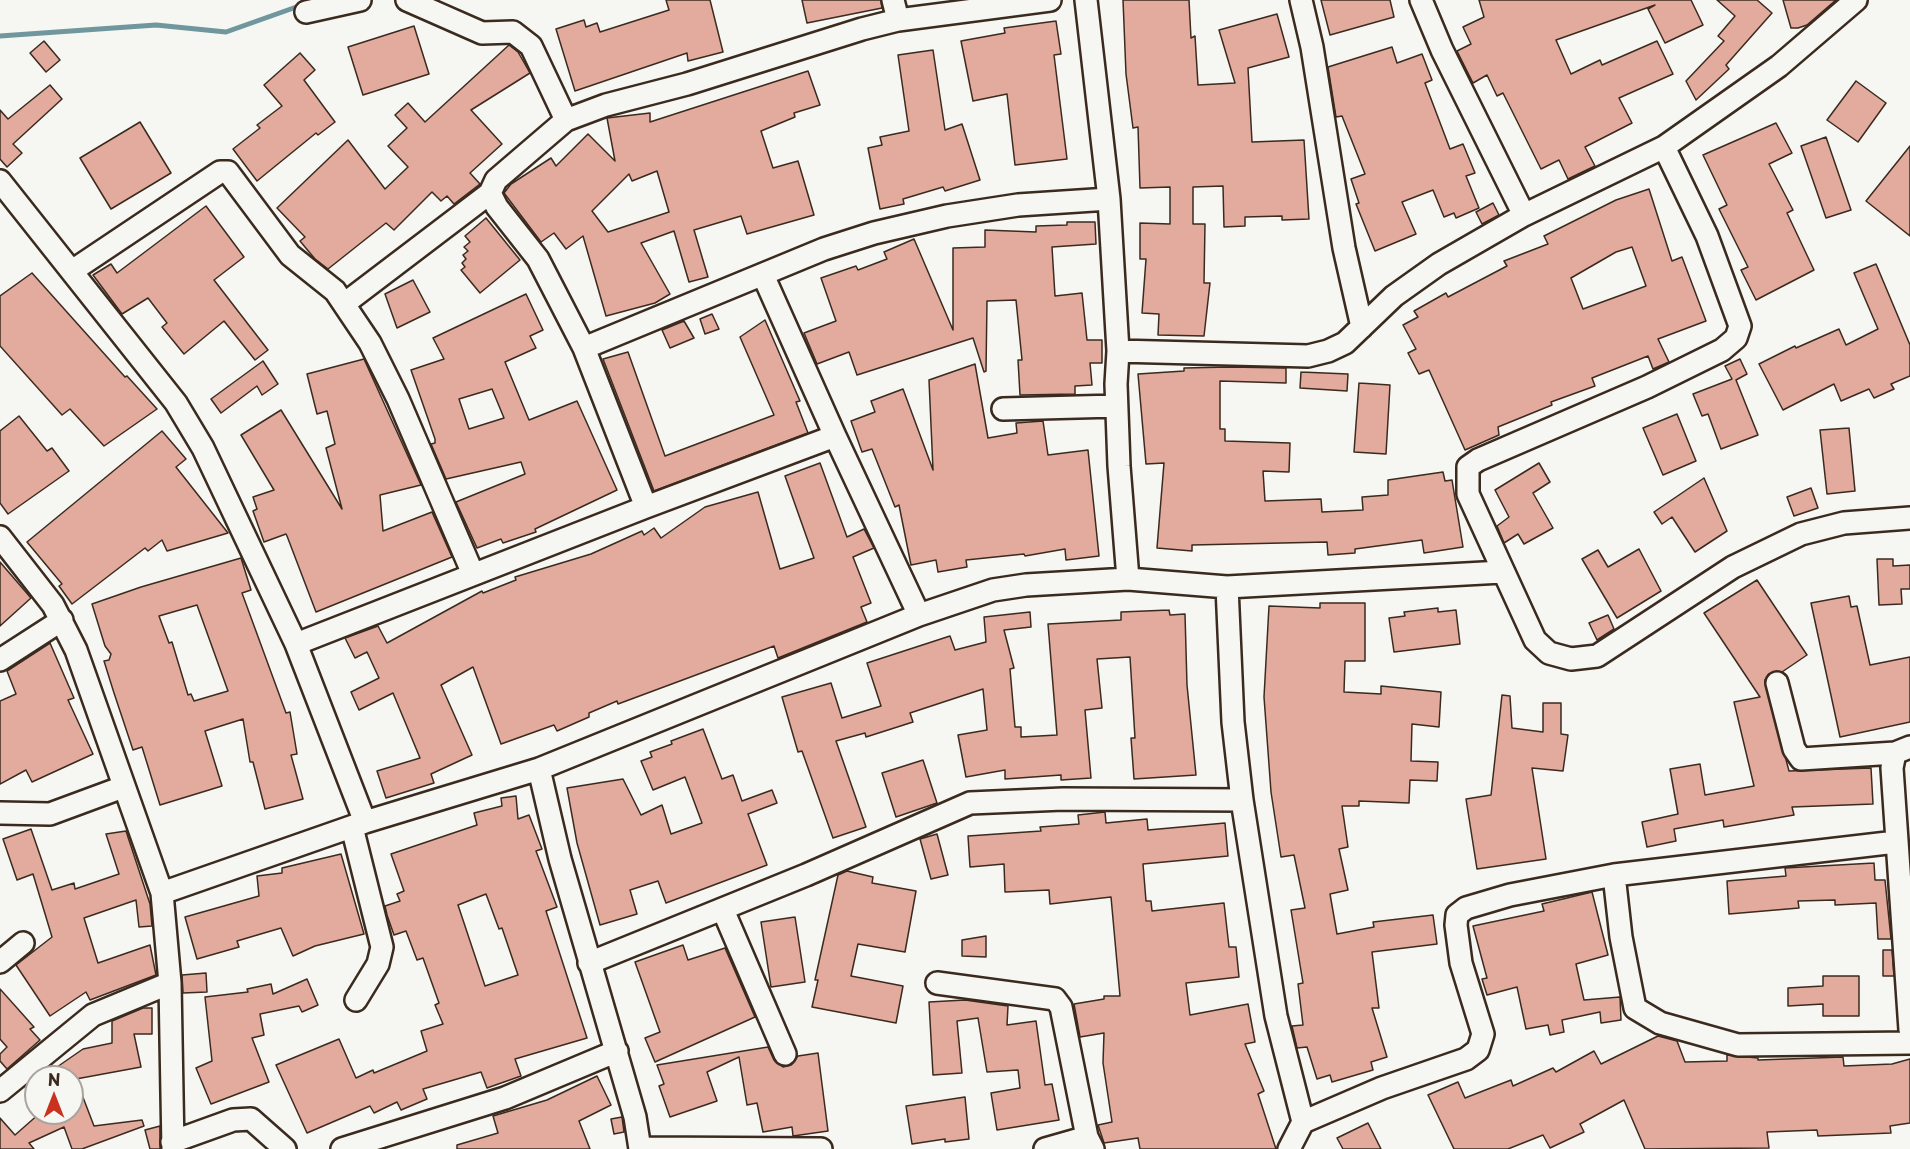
<!DOCTYPE html>
<style>
body{margin:0}
#map{position:relative;width:1910px;height:1149px;overflow:hidden;background:#f6f6f2;font-family:"Playpen Sans",sans-serif}
canvas{display:block}
.north{position:absolute;left:24px;top:1065px;width:60px;height:60px;box-sizing:border-box;background:#f6f6f2;border:2px solid #aba49d;border-radius:50%;rotate:0deg;font-size:16px;font-weight:700;line-height:24px;text-align:center;color:#3b2a1e}
.north::after{content:'';display:block;margin:auto;width:21px;height:27px;background:#c8321e;clip-path:polygon(50% 0,100% 100%,50% 72%,0 100%)}
</style>
<div id="map">
<canvas width="1910" height="1149"></canvas>
<div class="north">N</div>
</div>
<script>
const ctx = document.querySelector('canvas').getContext('2d');
ctx.lineJoin = 'round';
const poly = rows => new Path2D(rows.map(r => 'M' + r).join(''));
function strokePath(path, color, width, dash) { ctx.strokeStyle = color; ctx.lineWidth = width; ctx.lineCap = dash ? 'butt' : 'round'; ctx.setLineDash(dash || []); ctx.stroke(path); }
function paint(path, color) { ctx.fillStyle = color; ctx.fill(path, 'evenodd'); }
strokePath(poly([
 [0,36,156,25,226,32,302,5]
]), '#6f979d', 5);
const building = poly([
 [666,0,710,0,723,52,688,61,687,53,575,91,556,29,584,20,586,27,597,23,600,32,669,10,666,0],
 [802,0,881,0,882,8,807,23,802,0],
 [1123,0,1189,0,1191,38,1195,36,1198,85,1235,83,1219,30,1277,14,1289,57,1248,68,1252,142,1304,140,1309,219,1282,220,1282,216,1245,217,1245,226,1224,227,1223,186,1193,187,1193,224,1205,224,1204,283,1210,283,1204,336,1158,335,1159,314,1142,313,1146,259,1140,259,1140,223,1170,224,1170,187,1140,188,1138,127,1133,128,1126,74,1123,0],
 [1321,0,1390,0,1394,17,1330,35,1321,0],
 [1479,0,1691,0,1703,25,1665,43,1648,9,1655,5,1556,40,1571,74,1600,60,1602,65,1657,41,1673,74,1619,98,1632,123,1585,147,1595,166,1568,179,1559,160,1541,169,1503,93,1497,96,1487,75,1473,83,1457,51,1471,44,1463,27,1484,17,1479,0],
 [1717,0,1757,0,1772,13,1726,65,1729,69,1696,100,1686,81,1724,41,1718,36,1735,16,1717,0],
 [1783,0,1836,0,1807,25,1798,28,1791,28,1783,0],
 [1056,21,1061,54,1054,55,1067,159,1015,165,1007,94,973,101,961,41,1005,33,1004,28,1056,21],
 [414,26,429,74,363,95,348,47,414,26],
 [44,41,60,60,46,72,30,53,44,41],
 [509,45,518,52,530,73,471,110,502,144,470,173,480,184,454,204,447,196,441,201,432,192,394,230,386,223,328,269,315,259,300,241,305,237,277,208,348,140,385,189,408,167,388,146,407,128,395,115,408,103,425,122,509,45],
 [1392,47,1397,63,1422,54,1432,80,1425,83,1450,149,1463,144,1475,173,1466,176,1479,208,1456,218,1454,213,1444,217,1433,190,1402,202,1416,234,1375,251,1356,204,1359,203,1351,179,1365,174,1342,116,1336,117,1328,67,1392,47],
 [933,50,945,130,962,124,980,180,945,191,943,187,903,199,904,204,880,209,868,148,882,145,880,137,909,131,898,55,933,50],
 [300,53,315,70,304,80,335,122,318,135,316,133,257,181,233,149,260,128,257,125,282,106,264,85,300,53],
 [808,71,820,105,794,113,795,117,761,131,773,168,798,161,814,215,747,234,741,216,694,230,708,277,689,282,674,231,641,243,670,294,655,303,606,316,583,236,566,249,554,233,541,242,504,193,511,184,551,158,556,166,588,134,615,161,607,118,650,113,650,122,808,71],
 [657,171,669,212,608,232,592,211,629,174,632,181,657,171],
 [1856,81,1886,103,1858,142,1827,120,1856,81],
 [50,85,62,99,13,144,22,153,7,167,0,159,0,110,8,119,50,85],
 [140,122,171,173,111,209,80,158,140,122],
 [1776,123,1792,153,1769,164,1793,210,1787,213,1814,270,1756,300,1741,270,1748,267,1719,209,1727,205,1703,155,1776,123],
 [1826,137,1851,210,1826,218,1801,146,1826,137],
 [1910,146,1910,236,1866,201,1910,146],
 [1649,189,1672,261,1682,257,1706,321,1658,339,1669,362,1653,369,1648,356,1592,378,1595,386,1551,402,1552,405,1498,427,1499,435,1465,450,1429,370,1419,374,1408,353,1416,349,1403,325,1418,317,1414,311,1446,293,1448,297,1507,266,1504,261,1548,244,1544,236,1616,200,1649,189],
 [1632,247,1646,286,1583,309,1571,278,1616,252,1632,247],
 [1493,203,1499,215,1482,224,1476,212,1493,203],
 [206,206,244,257,214,280,268,350,255,360,224,321,184,354,162,327,167,323,148,298,122,314,93,275,111,264,117,273,206,206],
 [486,218,520,260,480,293,461,270,465,267,462,263,466,259,463,255,468,251,464,247,470,242,465,236,486,218],
 [1067,222,1095,222,1096,244,1052,247,1055,296,1082,293,1087,340,1102,340,1102,363,1090,363,1092,385,1075,386,1075,394,1020,395,1018,360,1022,360,1016,300,987,301,986,371,984,372,973,338,857,375,849,352,817,364,804,333,836,321,821,278,856,266,858,270,887,259,884,252,914,239,953,330,953,248,985,247,985,230,1036,232,1036,226,1067,225,1067,222],
 [1876,264,1910,345,1910,376,1891,384,1894,389,1874,398,1869,389,1841,401,1834,384,1783,410,1759,364,1795,346,1796,348,1839,329,1846,345,1878,329,1854,273,1876,264],
 [32,273,125,377,127,376,157,409,104,446,70,409,62,415,0,346,0,296,32,273],
 [413,280,430,312,397,328,385,294,413,280],
 [526,294,543,330,530,336,536,348,505,362,529,420,577,401,617,490,535,529,536,532,503,543,501,539,477,548,456,502,525,474,521,462,446,479,431,444,435,443,435,439,411,370,444,359,433,338,526,294],
 [492,389,504,418,469,429,459,399,492,389],
 [712,314,719,329,705,334,700,319,712,314],
 [765,320,800,401,796,402,808,433,654,491,603,359,628,352,665,456,774,415,740,337,765,320],
 [684,321,694,338,670,348,662,330,684,321],
 [364,359,421,485,380,495,383,531,432,512,452,557,316,612,287,536,286,534,264,542,253,511,257,509,253,497,274,490,241,435,281,410,342,509,326,448,335,444,327,411,317,414,307,374,364,359],
 [1740,359,1747,374,1736,380,1758,435,1721,449,1708,414,1702,416,1693,394,1732,379,1725,366,1740,359],
 [263,361,278,384,262,395,257,386,221,413,211,399,263,361],
 [975,364,988,438,1017,433,1016,423,1043,421,1048,455,1088,450,1099,556,1066,560,1065,549,1025,556,1024,554,966,560,967,567,938,572,936,560,911,565,899,505,895,507,872,449,862,452,851,421,875,412,871,401,903,389,933,470,929,380,975,364],
 [1229,367,1286,368,1286,383,1220,381,1220,429,1225,429,1225,441,1290,443,1289,472,1263,471,1265,501,1321,499,1322,512,1363,510,1362,497,1388,495,1388,480,1443,472,1445,481,1452,480,1463,547,1424,553,1422,540,1355,549,1355,553,1328,555,1327,542,1192,545,1192,551,1157,548,1164,463,1146,464,1138,374,1184,371,1184,368,1229,367],
 [1301,372,1348,374,1347,391,1300,388,1301,372],
 [1359,383,1390,385,1386,454,1354,452,1359,383],
 [1677,414,1696,461,1663,475,1643,428,1677,414],
 [19,416,47,451,52,448,69,471,8,514,0,503,0,431,19,416],
 [1849,428,1855,491,1827,494,1820,430,1849,428],
 [162,431,186,459,176,467,228,533,167,551,162,540,148,551,145,548,72,604,59,586,62,584,27,542,162,431],
 [820,463,847,537,864,529,874,548,853,557,871,603,861,607,867,622,778,658,774,646,618,704,617,701,589,713,589,717,557,731,554,725,501,744,473,667,441,685,472,755,431,774,434,783,386,798,377,771,420,758,393,693,359,710,351,692,379,678,367,652,355,658,345,638,378,626,387,643,482,591,483,593,516,580,515,577,591,554,642,531,644,535,654,528,661,538,705,507,758,492,780,569,814,558,785,476,820,463],
 [1539,463,1550,482,1533,493,1553,528,1524,544,1518,534,1504,543,1497,526,1509,517,1495,490,1539,463],
 [1704,478,1727,531,1695,552,1672,517,1662,524,1654,512,1704,478],
 [1811,488,1818,508,1794,516,1787,497,1811,488],
 [1639,549,1661,591,1617,618,1582,559,1598,550,1608,567,1639,549],
 [241,558,251,590,242,593,286,713,290,712,297,754,291,755,303,799,265,809,253,762,250,762,243,719,205,731,222,786,160,805,142,747,133,750,114,693,104,661,109,660,111,654,105,646,92,604,141,587,241,558],
 [197,605,228,691,194,701,191,694,188,695,172,642,169,643,159,616,197,605],
 [1877,559,1893,559,1893,566,1910,565,1910,589,1901,589,1902,604,1879,605,1877,559],
 [0,562,31,598,0,626,0,562],
 [1757,580,1807,655,1782,672,1769,674,1765,680,1789,771,1871,768,1873,804,1792,807,1794,815,1724,827,1723,820,1674,829,1676,841,1647,847,1642,822,1678,814,1670,769,1700,764,1705,795,1754,786,1734,702,1760,697,1704,613,1757,580],
 [1849,596,1851,607,1857,606,1870,665,1910,657,1910,722,1840,737,1811,603,1849,596],
 [1320,603,1365,603,1365,661,1345,661,1344,692,1381,694,1381,686,1441,692,1439,727,1412,724,1411,761,1438,762,1437,781,1410,780,1409,803,1359,801,1359,806,1342,806,1348,847,1339,849,1348,890,1330,894,1337,934,1374,927,1373,922,1433,915,1437,944,1372,952,1379,1008,1372,1008,1387,1057,1371,1062,1373,1070,1332,1082,1330,1075,1317,1079,1307,1047,1297,1048,1292,1026,1303,1025,1298,984,1303,983,1291,910,1305,908,1294,855,1281,857,1271,792,1264,697,1269,606,1320,608,1320,603],
 [1438,608,1438,612,1456,610,1460,644,1394,652,1389,618,1405,616,1404,612,1438,608],
 [1169,610,1170,615,1185,614,1187,685,1196,775,1134,779,1131,738,1135,738,1130,657,1097,659,1102,708,1085,710,1091,778,1061,780,1061,775,1005,779,1005,770,966,777,958,735,987,730,983,689,910,713,913,722,866,737,865,733,836,741,866,827,833,838,802,751,798,752,782,697,831,683,842,718,881,706,867,663,950,636,955,650,986,642,984,617,1030,612,1031,627,1004,630,1014,668,1010,669,1015,727,1021,727,1021,737,1057,735,1048,624,1121,620,1121,612,1169,610],
 [1608,615,1614,629,1597,640,1589,623,1608,615],
 [50,643,74,698,68,700,93,754,32,782,26,770,0,784,0,701,16,694,7,671,50,643],
 [1502,695,1510,696,1512,728,1543,732,1543,703,1561,703,1561,734,1568,735,1563,771,1532,768,1546,859,1477,869,1466,799,1491,795,1502,695],
 [703,729,722,779,733,775,742,801,772,790,777,803,748,814,767,865,666,903,658,881,630,890,637,914,600,925,577,843,567,788,623,779,641,815,662,805,671,834,702,823,685,777,653,790,641,761,652,757,650,752,672,744,671,741,703,729],
 [923,760,937,803,896,817,882,773,923,760],
 [516,796,518,819,529,815,542,849,536,851,557,907,546,911,587,1038,515,1059,521,1076,487,1088,481,1072,423,1089,427,1099,401,1110,397,1102,374,1113,370,1106,307,1133,276,1065,339,1039,356,1078,373,1070,374,1073,427,1051,421,1031,443,1024,435,1005,439,1003,423,958,417,960,406,931,394,935,387,915,385,906,400,901,397,894,404,891,391,854,477,825,474,813,502,806,501,798,516,796],
 [486,894,499,929,502,928,518,975,485,986,458,905,486,894],
 [1105,812,1106,823,1147,819,1148,830,1225,823,1228,856,1143,864,1146,901,1151,901,1152,911,1224,903,1229,947,1236,947,1239,977,1186,983,1190,1015,1248,1004,1255,1042,1245,1044,1264,1091,1258,1094,1276,1149,1140,1149,1138,1138,1104,1143,1098,1125,1112,1122,1103,1063,1104,1033,1080,1037,1074,1004,1104,999,1104,996,1120,996,1111,897,1050,904,1049,890,1005,892,1004,864,970,867,968,836,1041,831,1040,827,1079,824,1078,815,1105,812],
 [31,829,52,890,74,883,75,889,119,874,106,834,126,831,150,904,152,926,139,927,136,900,84,918,98,963,150,945,156,975,90,1000,86,992,50,1016,16,965,52,937,33,874,17,880,3,839,31,829],
 [937,834,948,875,931,879,920,839,937,834],
 [341,854,364,934,315,946,293,956,281,928,237,941,239,947,197,959,185,917,259,896,257,876,282,873,282,868,341,854],
 [1874,863,1875,880,1885,880,1891,939,1878,939,1876,903,1835,905,1835,900,1798,901,1799,908,1729,914,1727,881,1786,876,1785,868,1874,863],
 [847,871,873,877,872,883,916,891,905,952,858,944,851,976,903,986,896,1023,812,1007,818,980,815,980,838,875,847,871],
 [1592,892,1608,955,1576,964,1584,1000,1620,997,1621,1020,1601,1023,1600,1012,1562,1020,1564,1032,1550,1035,1548,1025,1526,1029,1517,987,1487,995,1482,979,1487,978,1473,926,1544,911,1542,904,1592,892],
 [795,917,805,982,771,987,761,922,795,917],
 [986,936,986,957,962,956,962,940,986,936],
 [683,945,688,960,725,948,755,1017,655,1062,645,1038,660,1032,635,962,683,945],
 [1883,950,1892,950,1894,976,1883,976,1883,950],
 [206,973,207,992,183,993,182,975,206,973],
 [1823,976,1859,976,1859,1016,1823,1016,1823,1004,1788,1006,1788,988,1823,986,1823,976],
 [307,979,318,1005,302,1012,299,1006,260,1014,264,1035,252,1038,269,1082,211,1104,196,1068,212,1061,205,997,248,992,247,989,271,984,273,994,307,979],
 [0,989,34,1027,30,1029,40,1040,7,1069,0,1061,0,1054,7,1047,0,1039,0,989],
 [965,1000,1008,1006,1007,1025,1036,1021,1045,1085,1052,1084,1059,1120,997,1130,991,1093,1020,1088,1018,1070,987,1072,978,1018,957,1021,962,1073,933,1075,929,1002,965,1000],
 [143,1008,152,1008,152,1034,134,1034,141,1067,76,1079,94,1126,142,1120,144,1126,82,1149,72,1149,64,1127,29,1143,34,1149,0,1149,0,1118,15,1135,40,1113,72,1113,72,1077,63,1077,57,1067,83,1049,112,1043,112,1021,143,1008],
 [1658,1036,1677,1041,1685,1062,1727,1061,1727,1055,1758,1058,1758,1060,1843,1057,1844,1066,1892,1064,1910,1059,1910,1123,1890,1126,1891,1133,1818,1136,1817,1130,1767,1132,1769,1148,1645,1149,1624,1100,1580,1124,1584,1132,1550,1148,1543,1135,1508,1149,1454,1149,1428,1095,1458,1082,1465,1098,1511,1080,1513,1086,1553,1068,1556,1072,1594,1051,1601,1064,1658,1036],
 [768,1047,774,1060,783,1067,791,1065,798,1056,818,1053,828,1131,793,1136,792,1127,763,1132,757,1103,747,1105,739,1057,707,1072,717,1101,670,1117,659,1086,664,1084,657,1065,768,1047],
 [597,1076,611,1105,579,1121,590,1149,457,1149,457,1145,498,1133,493,1116,547,1100,597,1076],
 [965,1097,969,1139,945,1142,945,1139,912,1144,906,1106,965,1097],
 [622,1117,624,1132,614,1134,611,1119,622,1117],
 [1368,1123,1381,1149,1343,1149,1337,1138,1368,1123],
 [160,1126,160,1149,150,1149,145,1130,160,1126]
]);
paint(building, '#e3aa9e');
strokePath(building, '#3b2a1e', 1.5);
const minor = poly([
 [407,0,482,33,513,32,531,46,566,120],
 [893,0,898,20],
 [1086,0,1109,199,1118,351,1116,384,1119,466,1128,579],
 [1301,0,1312,47,1344,248,1362,327],
 [1421,0,1442,50,1524,215],
 [306,12,360,0],
 [1664,147,1707,236,1740,326,1736,338,1722,350,1647,387,1478,460,1468,467,1468,494,1535,640,1549,653,1571,659,1597,656,1733,567,1801,534,1844,523,1910,518],
 [0,181,176,403,203,448,296,644,365,822],
 [490,193,497,207,538,259,584,348,646,507],
 [72,271,220,172,228,172,290,255,335,291,370,343,398,399,473,574],
 [763,275,835,436,919,615],
 [344,304,490,193,496,180,566,120,606,105,687,84,862,29,898,20,1050,0],
 [584,348,824,249,874,233,947,216,1018,205,1109,199],
 [1118,351,1308,356,1328,351,1345,343,1394,296,1439,264,1524,215,1664,147,1779,66,1856,0],
 [1003,409,1116,406],
 [0,537,53,605,76,650,162,893,170,983,173,1149],
 [1227,587,1233,722,1242,800,1276,1016,1303,1122,1289,1149],
 [296,644,646,507,835,436],
 [0,660,62,620],
 [1777,683,1794,749,1801,759,1895,753,1910,747],
 [1895,753,1892,768,1910,1030],
 [539,769,560,859,635,1117,640,1149],
 [0,813,50,814,123,787],
 [352,827,382,947,378,964,356,1000],
 [1614,875,1621,937,1635,1008,1660,1023,1738,1045,1910,1043],
 [162,893,365,822,539,769,919,615,993,590,1026,585,1128,579,1227,587,1502,572],
 [723,910,785,1054],
 [0,962,23,943],
 [589,963,806,875,970,803,1063,799,1242,800],
 [937,983,1055,999,1061,1007,1087,1137,1093,1149],
 [0,1091,93,1015,170,983],
 [1303,1122,1382,1088,1466,1059,1478,1050,1483,1034,1461,963,1456,925,1457,915,1466,908,1510,895,1614,875,1896,842],
 [172,1142,233,1120,251,1119,285,1149],
 [640,1148,821,1149],
 [342,1149,505,1098,617,1051],
 [1045,1149,1087,1137]
]);
strokePath(minor, '#3b2a1e', 26);
strokePath(minor, '#f6f6f2', 21);
</script>
